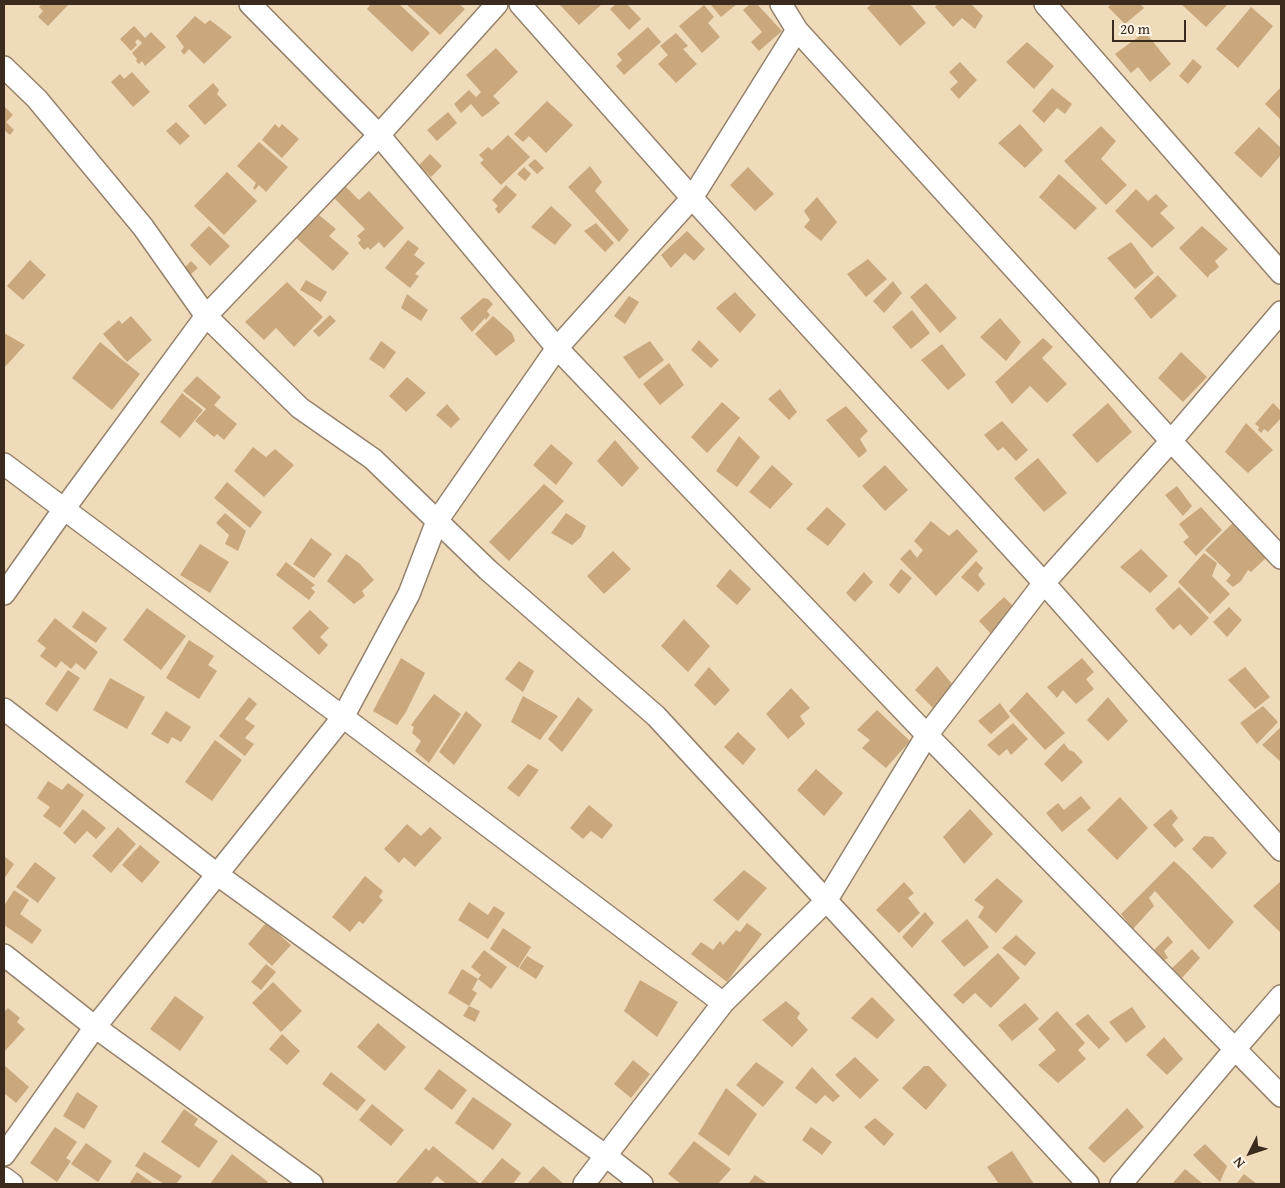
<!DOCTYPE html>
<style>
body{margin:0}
#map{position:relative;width:1285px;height:1188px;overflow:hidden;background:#efdbb9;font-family:"Gentium Book Plus",serif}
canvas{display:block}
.frame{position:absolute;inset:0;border:5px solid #3b2a1e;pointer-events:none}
.north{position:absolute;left:1225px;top:1128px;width:50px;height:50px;-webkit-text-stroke:4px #fcf5e5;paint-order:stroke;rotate:229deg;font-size:14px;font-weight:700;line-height:20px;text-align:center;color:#3b2a1e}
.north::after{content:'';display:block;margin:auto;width:18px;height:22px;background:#3b2a1e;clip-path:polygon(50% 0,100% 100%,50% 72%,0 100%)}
.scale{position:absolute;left:1112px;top:20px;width:74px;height:22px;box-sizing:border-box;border:2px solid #3b2a1e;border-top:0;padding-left:6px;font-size:15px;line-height:18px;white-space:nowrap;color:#3b2a1e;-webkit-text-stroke:4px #fcf5e5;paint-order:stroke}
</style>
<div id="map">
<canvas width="1285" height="1188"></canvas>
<div class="frame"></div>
<div class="north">N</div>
<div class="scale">20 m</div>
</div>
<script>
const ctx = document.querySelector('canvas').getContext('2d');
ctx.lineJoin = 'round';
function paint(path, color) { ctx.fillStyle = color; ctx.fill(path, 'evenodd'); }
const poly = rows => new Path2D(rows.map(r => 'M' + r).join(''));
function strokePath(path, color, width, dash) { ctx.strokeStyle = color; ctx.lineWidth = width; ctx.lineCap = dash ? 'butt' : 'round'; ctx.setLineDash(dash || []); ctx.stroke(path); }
paint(poly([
 [42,4,69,4,48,26,38,17,43,11,39,7],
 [371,4,399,4,430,33,412,52,367,9],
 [406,4,459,4,465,9,440,35],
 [559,4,602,4,579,25],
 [616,4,627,4,641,19,629,30,610,9],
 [710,4,737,4,721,17],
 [750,4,757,4,782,31,759,51,751,42,762,32,743,10],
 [872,4,910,4,926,23,900,46,867,8],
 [938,4,971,4,983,16,975,29,962,18,953,27,935,7],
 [1112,4,1140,4,1144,8,1125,24,1108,7],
 [1181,4,1228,4,1206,27],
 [704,5,714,17,708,23,720,37,702,53,679,26],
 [1251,7,1273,26,1238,68,1216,49],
 [195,16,205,24,210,20,232,37,204,64,189,49,184,55,181,51,184,47,176,36],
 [134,26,145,38,151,32,166,47,145,66,142,61,139,64,136,61,137,59,132,53,142,43,138,39,135,42,137,45,131,51,120,39],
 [648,27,661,42,624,75,616,66,622,60,617,54],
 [1145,32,1171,64,1150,82,1138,67,1131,73,1115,54],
 [676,33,688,46,683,49,697,64,676,83,658,64,668,55,660,46],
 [1027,42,1054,66,1034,89,1006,62],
 [496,48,518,72,493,96,500,103,488,113,482,117,471,104,461,113,454,104,469,90,476,97,481,92,466,75],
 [1193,59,1202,67,1188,84,1179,76],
 [960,62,977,80,959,99,950,89,958,82,949,72],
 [132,72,150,92,133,107,111,82,120,74,124,79],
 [213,83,219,90,217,94,227,105,205,125,188,106],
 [1281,87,1281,120,1265,104],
 [1052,88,1072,104,1065,114,1057,108,1044,123,1032,111],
 [547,101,573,125,546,153,529,136,523,142,514,134],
 [4,106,13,115,6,122,14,130,10,135,4,130],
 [448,112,457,123,437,141,427,130],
 [176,122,190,136,180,145,166,131],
 [275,124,279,128,282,124,299,139,282,158,262,140],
 [1020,124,1043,150,1025,168,998,143],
 [1101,126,1116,141,1101,159,1127,185,1106,205,1064,161],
 [1259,127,1281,148,1281,155,1261,178,1234,153],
 [508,135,530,157,501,185,480,163,484,160,479,155,488,147,492,150],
 [259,142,288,167,266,192,259,185,255,190,253,188,256,183,237,166],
 [430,154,442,166,431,177,419,165],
 [535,159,544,168,537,174,528,165],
 [590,166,602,182,595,191,629,230,619,242,568,187],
 [524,167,531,174,525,181,517,174],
 [748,167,774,194,755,211,730,185],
 [227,172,257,201,224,235,194,206],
 [1059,174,1097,208,1075,230,1039,197],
 [506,185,517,195,499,214,495,209,498,206,492,200],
 [345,186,359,200,369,191,404,228,384,248,379,242,370,250,368,247,364,250,358,243,361,240,357,236,365,229,333,197],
 [1136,189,1148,201,1156,194,1168,206,1160,213,1175,228,1152,248,1115,211],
 [817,197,837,222,821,241,804,227,810,220,804,211],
 [551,206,572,225,562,236,555,245,531,227],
 [319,215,336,229,329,236,349,253,333,271,294,236,311,217,314,220],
 [596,223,614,243,605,252,584,231],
 [209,226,230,246,210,266,190,245],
 [1202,226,1228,249,1215,261,1219,267,1209,275,1208,278,1179,248],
 [687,231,705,249,694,261,685,253,671,268,661,255],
 [408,240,419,248,414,255,425,263,415,274,419,276,410,288,385,268],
 [1131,242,1154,273,1135,289,1107,258],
 [868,259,887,279,866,297,847,274],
 [30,260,46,275,23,300,7,286],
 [191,261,198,268,190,275,184,268],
 [1158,275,1177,296,1151,319,1134,298],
 [306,280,327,292,321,302,300,290],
 [893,281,902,293,884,313,873,301],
 [287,282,323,317,294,347,276,328,264,340,245,322],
 [926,283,957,318,940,333,910,297],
 [735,292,756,315,740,333,716,308],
 [407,294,428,310,421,321,401,308],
 [629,296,639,302,625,324,614,316],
 [483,298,488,299,493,304,487,311,490,315,486,320,485,318,472,332,460,318],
 [912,310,930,333,911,349,892,327],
 [330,315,336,321,319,337,313,331],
 [131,316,152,340,127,362,103,334,119,320,122,324],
 [493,316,512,333,515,341,496,356,475,334],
 [1000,318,1021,342,1006,361,980,337],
 [4,333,25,345,4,368],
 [1043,338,1053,347,1042,358,1067,384,1047,403,1030,386,1012,404,995,382],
 [699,340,719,360,711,368,691,350],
 [381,341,396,352,384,369,369,359],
 [650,341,664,360,639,379,623,357],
 [100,342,140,374,112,410,72,378],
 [942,344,966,375,948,390,921,360],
 [1181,352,1207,377,1183,402,1158,378],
 [669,363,684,385,660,405,643,384],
 [197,376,221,397,214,405,237,424,224,440,217,434,214,437,195,421,206,409,183,391],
 [407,377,426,393,406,412,389,396],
 [780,389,797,412,789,420,768,399],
 [182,393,203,410,180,438,160,422],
 [722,402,740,418,707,453,691,437],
 [1108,403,1132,432,1097,463,1072,435],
 [1273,403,1281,411,1281,418,1268,432,1264,429,1261,433,1258,430,1259,427,1255,424],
 [447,404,460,419,451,428,436,415],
 [846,406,868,431,860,439,867,451,859,458,826,420],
 [1002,421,1028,450,1016,461,1003,447,998,451,984,435],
 [1246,423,1273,450,1248,473,1225,452],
 [739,436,760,457,737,487,716,471],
 [615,440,639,468,622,487,597,461],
 [551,444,573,463,556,485,533,465],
 [253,447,266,457,275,449,294,465,264,497,234,471],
 [1038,458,1067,493,1044,512,1014,478],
 [772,465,793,484,770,509,749,492],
 [885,465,908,490,885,511,862,486],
 [227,482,262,512,250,528,214,498],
 [544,484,564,501,509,561,489,542],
 [1177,486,1192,506,1183,516,1165,495],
 [827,507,846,524,828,546,806,529],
 [1201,507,1222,530,1196,556,1183,542,1189,537,1179,524],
 [225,513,246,531,238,551,225,544,229,535,216,523],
 [566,513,586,526,581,537,572,545,551,533],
 [1236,520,1268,556,1251,572,1248,570,1241,581,1233,587,1226,581,1231,575,1205,550],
 [931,521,949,536,957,529,978,551,936,596,900,559,910,549,917,558,923,550,914,541],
 [311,538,332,554,314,578,293,564],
 [200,544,229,562,210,593,180,575],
 [1141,549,1168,576,1150,593,1120,567],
 [613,551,631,569,604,594,587,576],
 [1204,553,1217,563,1212,576,1230,594,1210,614,1178,582],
 [346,554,359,563,374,580,362,591,365,596,354,604,327,581],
 [976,561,983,568,978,575,985,584,978,592,961,577],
 [286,562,315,585,311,588,315,592,309,600,276,575],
 [730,569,751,589,737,605,716,586],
 [901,569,912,578,899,594,889,585],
 [864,572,873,582,855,602,846,593],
 [1179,587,1209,618,1191,636,1180,624,1173,630,1155,609],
 [1004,597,1017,610,992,635,979,621],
 [1229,607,1242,620,1227,637,1213,622],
 [147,608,186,636,161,670,123,640],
 [310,610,329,628,320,637,328,645,319,655,292,628],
 [83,611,107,628,96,643,72,627],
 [55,618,98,652,85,670,76,663,71,669,61,661,56,668,40,656,46,648,37,641],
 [684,619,710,646,688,672,661,646],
 [189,640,214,656,208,665,217,671,199,699,166,678],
 [401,658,425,673,406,712,397,725,373,711],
 [1082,658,1094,672,1086,679,1094,689,1076,704,1063,690,1057,698,1047,687],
 [519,661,534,671,523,692,505,679],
 [937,666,953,685,933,708,915,690],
 [709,667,730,690,715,706,694,685],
 [1245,667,1270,697,1255,709,1228,680],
 [68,670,80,678,57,712,45,704],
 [110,678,145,697,127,729,93,710],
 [791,688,810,708,800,716,805,724,788,739,766,714],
 [1027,692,1065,733,1045,750,1009,711],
 [434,694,461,714,429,763,415,751,421,741,412,733,414,727,411,725],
 [523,696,558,716,540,740,511,722],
 [249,697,257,704,245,719,255,726,245,738,254,744,245,756,219,736],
 [578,697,593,710,562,752,548,739],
 [1108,697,1128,721,1108,741,1087,720],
 [1000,703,1010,717,991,734,978,721],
 [1263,706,1278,722,1257,744,1240,723],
 [877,710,910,741,886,768,862,748,870,740,857,730],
 [166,711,191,727,181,742,172,737,168,744,151,734],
 [466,711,482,725,454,765,439,752],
 [1013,723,1028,739,1011,755,1007,749,999,756,987,745],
 [1281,727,1281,762,1262,745],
 [738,732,756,749,743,765,724,747],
 [215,740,242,760,212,801,185,782],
 [1064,743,1069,750,1074,752,1083,762,1062,782,1044,764],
 [528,764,539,770,519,797,507,788],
 [816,769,843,793,824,816,797,790],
 [48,781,62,790,68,783,84,795,60,828,43,816,50,807,37,798],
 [1081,796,1091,808,1062,832,1046,813,1058,803,1064,810],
 [1120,797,1148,828,1117,860,1087,830],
 [589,805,613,825,602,839,591,831,583,839,570,828],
 [83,809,106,828,96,839,87,831,75,844,63,833],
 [970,809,993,834,964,864,943,837],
 [1171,809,1178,818,1172,825,1184,840,1175,848,1153,825],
 [407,824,421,836,430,827,442,838,415,867,404,857,399,863,384,849],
 [118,827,136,844,111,873,92,856],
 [1204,836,1213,837,1227,853,1212,869,1192,849],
 [140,845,160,862,142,883,122,865],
 [4,856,14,864,4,879],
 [1174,861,1189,875,1234,922,1209,950,1155,891,1149,898,1154,906,1133,929,1121,914],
 [35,862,56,878,38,903,16,887],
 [744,870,767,888,738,921,713,900],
 [365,876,383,891,379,897,383,900,363,924,359,921,350,932,332,917],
 [997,878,1023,901,996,933,978,917,984,907,974,900],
 [904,882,914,893,908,898,920,913,899,933,876,910],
 [1280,882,1281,883,1281,933,1253,906],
 [14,890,29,900,20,914,42,930,32,944,4,925,4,906],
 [469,902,488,915,494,906,505,913,488,939,458,920],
 [925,912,934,923,912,948,902,937],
 [967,919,989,947,964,967,941,941],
 [266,923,291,945,272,966,248,944],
 [747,923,762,934,727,982,691,954,701,942,713,950,720,941,723,945,736,930,740,932],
 [503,928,531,947,518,968,490,949],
 [1016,935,1036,953,1025,966,1002,948],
 [1168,936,1173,942,1164,951,1168,958,1162,961,1153,951],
 [1192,949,1200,958,1181,979,1171,969],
 [484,950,507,967,491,989,478,979,481,975,471,967],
 [998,953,1020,978,991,1008,975,993,963,1004,953,995],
 [527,956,544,966,536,979,519,968],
 [266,964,276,972,261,990,251,982],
 [462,969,478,979,472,990,477,993,469,1006,480,1011,475,1022,463,1016,469,1006,448,993],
 [640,980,678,1002,657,1037,624,1011],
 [273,982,302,1011,281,1032,252,1003],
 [175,996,204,1017,180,1051,150,1029],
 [872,997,895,1020,877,1039,851,1018],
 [786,1001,800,1013,797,1018,808,1030,792,1047,762,1020],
 [1025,1003,1039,1019,1012,1041,998,1025],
 [1132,1007,1146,1027,1126,1043,1109,1022],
 [8,1008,20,1018,17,1022,25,1029,4,1052,4,1012],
 [1057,1011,1085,1043,1078,1050,1086,1059,1058,1083,1038,1065,1056,1050,1038,1029],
 [1088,1014,1110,1039,1099,1049,1075,1024],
 [378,1023,406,1047,385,1071,357,1047],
 [282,1034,300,1051,287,1065,269,1049],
 [1164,1037,1183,1059,1167,1075,1146,1055],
 [855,1057,879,1080,860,1099,835,1075],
 [633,1060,650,1074,631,1098,614,1084],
 [756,1062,784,1082,763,1107,736,1085],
 [4,1065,29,1087,16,1103,4,1093],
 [924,1066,929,1066,947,1085,926,1110,902,1088],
 [812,1067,840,1096,833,1102,825,1095,816,1104,795,1088],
 [439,1069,467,1090,452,1110,424,1089],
 [331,1072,366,1100,357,1111,322,1084],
 [726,1088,757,1114,729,1156,698,1134],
 [77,1092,98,1106,84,1129,63,1116],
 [473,1097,512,1124,493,1150,455,1123],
 [372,1104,404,1130,391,1146,359,1120],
 [1127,1108,1144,1127,1104,1163,1088,1148],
 [184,1109,198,1119,194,1125,218,1141,199,1168,161,1142],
 [875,1118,894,1134,884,1146,864,1127],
 [55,1127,77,1142,66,1158,71,1161,57,1182,30,1163],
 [811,1127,832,1142,822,1155,802,1140],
 [694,1141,731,1169,718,1184,681,1184,668,1174],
 [86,1143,112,1161,98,1182,71,1164],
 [1205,1144,1227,1166,1220,1182,1193,1155],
 [433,1146,480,1184,502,1158,521,1173,513,1184,446,1184,437,1176,430,1184,395,1184,426,1148,429,1151],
 [1012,1151,1034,1184,999,1184,987,1167],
 [144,1152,182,1176,176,1184,164,1184,135,1166],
 [232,1154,268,1182,266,1184,210,1184],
 [543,1166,564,1184,527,1184],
 [1185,1169,1203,1184,1172,1184],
 [137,1172,154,1184,129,1184],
 [1244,1174,1257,1184,1236,1184],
 [755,1175,768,1184,748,1184]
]), '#caa87e');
const street = poly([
 [250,4,379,135,557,348,927,735,1281,1096],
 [520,4,692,198,1044,583,1281,850],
 [781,4,797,30],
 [1045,4,1281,273],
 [4,67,37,99,143,227,206,316,300,408,373,459,488,570,656,716,1088,1184],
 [4,464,64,509,343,717,723,1003],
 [4,594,64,509,206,316,379,135,497,4],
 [4,709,218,875,606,1156,642,1184],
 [4,955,95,1027,312,1184],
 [4,1155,95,1027,343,717,409,594,437,521,557,348,692,198,797,30,1171,441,1281,558],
 [4,1178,12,1184],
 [584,1184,723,1003,826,901,927,735,1044,583,1171,441,1281,312],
 [1121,1184,1235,1049,1281,996]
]);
strokePath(street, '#95826c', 24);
strokePath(street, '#fff', 21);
</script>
